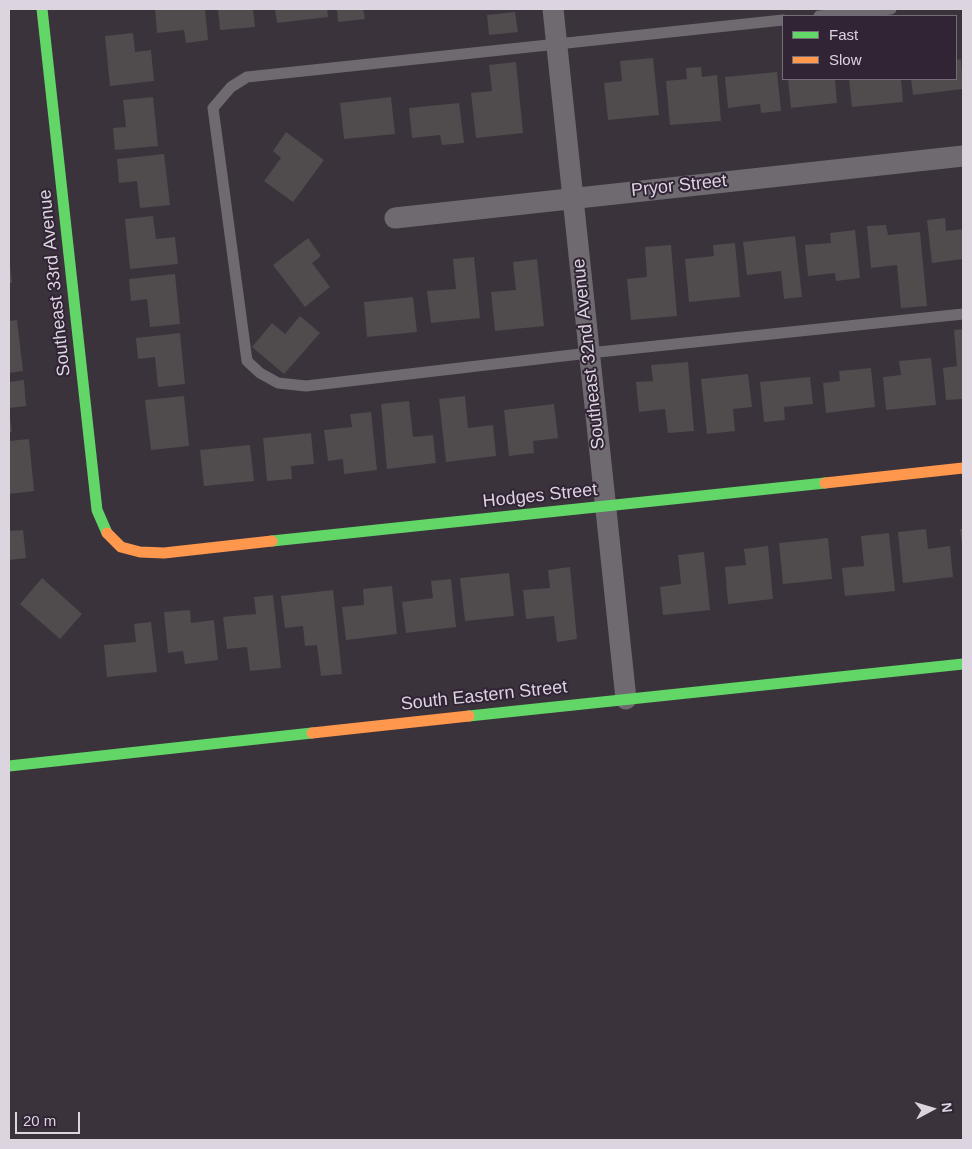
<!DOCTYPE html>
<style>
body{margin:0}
#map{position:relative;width:972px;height:1149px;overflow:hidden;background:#3a333c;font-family:Helvetica,sans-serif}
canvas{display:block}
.frame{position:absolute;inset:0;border:10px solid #dcd4df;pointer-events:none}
.legend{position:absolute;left:782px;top:15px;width:175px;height:65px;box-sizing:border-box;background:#312535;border:1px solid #756b79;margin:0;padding:6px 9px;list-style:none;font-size:15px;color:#dcd4df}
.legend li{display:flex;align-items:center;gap:10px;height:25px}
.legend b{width:25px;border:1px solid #756b79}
.north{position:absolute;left:907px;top:1084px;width:50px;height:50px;-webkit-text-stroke:4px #312535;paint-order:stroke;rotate:84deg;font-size:14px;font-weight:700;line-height:20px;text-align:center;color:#dcd4df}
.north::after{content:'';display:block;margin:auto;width:18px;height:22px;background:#dcd4df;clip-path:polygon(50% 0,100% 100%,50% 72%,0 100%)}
.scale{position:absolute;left:15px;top:1112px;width:65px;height:22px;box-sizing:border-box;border:2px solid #dcd4df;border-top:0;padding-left:6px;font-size:15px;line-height:18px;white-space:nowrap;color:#dcd4df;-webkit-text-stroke:4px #312535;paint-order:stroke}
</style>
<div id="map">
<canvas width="972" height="1149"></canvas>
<div class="frame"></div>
<ul class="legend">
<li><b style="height:6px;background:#63d668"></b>Fast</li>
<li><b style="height:6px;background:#ff974d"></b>Slow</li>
</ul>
<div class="north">N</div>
<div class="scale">20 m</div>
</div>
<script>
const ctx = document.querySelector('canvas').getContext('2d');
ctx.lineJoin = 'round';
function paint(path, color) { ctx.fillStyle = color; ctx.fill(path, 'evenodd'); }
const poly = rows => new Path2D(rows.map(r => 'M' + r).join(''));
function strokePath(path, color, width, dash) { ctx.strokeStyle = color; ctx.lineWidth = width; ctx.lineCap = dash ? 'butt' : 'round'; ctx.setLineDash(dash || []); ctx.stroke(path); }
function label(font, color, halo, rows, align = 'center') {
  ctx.font = font + ' Helvetica,sans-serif'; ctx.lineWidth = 4; ctx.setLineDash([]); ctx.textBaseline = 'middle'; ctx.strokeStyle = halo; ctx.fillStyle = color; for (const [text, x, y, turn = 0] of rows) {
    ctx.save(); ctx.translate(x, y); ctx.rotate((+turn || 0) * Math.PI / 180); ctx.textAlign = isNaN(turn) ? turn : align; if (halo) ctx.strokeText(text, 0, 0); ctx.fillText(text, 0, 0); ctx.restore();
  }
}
paint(poly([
 [155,9,205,9,208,40,186,43,184,30,157,33],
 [218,9,253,9,255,27,220,30],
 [275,9,327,9,328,17,277,23],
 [337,9,363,9,365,19,338,22],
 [515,12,518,32,489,35,487,15],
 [133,33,135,52,151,50,154,81,110,86,105,36],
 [653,58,659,115,608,120,604,83,622,81,620,61],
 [961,59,963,89,913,95,911,79,956,79,956,60],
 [516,62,523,133,476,138,471,93,492,91,489,65],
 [701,67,702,77,717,75,721,121,670,125,666,81,687,79,686,68],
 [777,72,781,111,761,113,760,104,728,108,725,77],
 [788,79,835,79,837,103,791,108],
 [849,79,901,79,903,102,852,107],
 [153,97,158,146,115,150,113,128,126,127,123,100],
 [391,97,395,134,344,139,340,103],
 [459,103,464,143,442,145,440,135,412,138,409,108],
 [286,132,324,160,293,202,264,181,281,158,273,151],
 [164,154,170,205,140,208,137,181,119,183,117,159],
 [153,216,156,239,175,237,178,264,130,269,125,219],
 [945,218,946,231,963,229,963,259,932,263,927,220],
 [886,225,888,235,920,232,927,306,901,308,897,265,871,268,867,226],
 [855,230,860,278,836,281,835,273,808,276,805,245,831,243,830,233],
 [795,236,802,297,784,299,781,271,747,275,743,242],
 [308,238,321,256,312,263,330,287,305,307,273,265],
 [735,243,740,297,689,302,685,259,714,256,713,245],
 [671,245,677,316,631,320,627,279,647,277,645,247],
 [474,257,480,318,431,323,427,291,456,289,453,259],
 [537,259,544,326,495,331,491,292,516,290,513,262],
 [9,265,10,265,12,283,9,283],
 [175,274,180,324,150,327,147,299,131,301,129,279],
 [413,297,417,332,367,337,364,302],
 [300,316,320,333,284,374,252,347,272,323,285,334],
 [17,320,23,371,9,373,9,321],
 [963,329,963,399,946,400,943,368,957,366,954,330],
 [180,333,185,384,158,387,155,357,138,359,136,338],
 [931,358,936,405,886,410,883,377,901,375,899,361],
 [688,362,694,431,668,433,665,409,639,412,636,382,653,381,651,365],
 [871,368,875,407,826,413,823,383,840,381,839,371],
 [748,374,752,407,733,409,735,431,707,434,701,379],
 [810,377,813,404,784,407,785,420,764,422,760,382],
 [24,380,26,406,9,408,9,382],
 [184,396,189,446,151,450,145,400],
 [465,396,468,428,493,425,496,456,446,462,439,399],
 [409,401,413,437,433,435,436,463,387,469,381,404],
 [554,404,558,438,533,441,534,453,509,456,504,410],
 [371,412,377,470,344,474,343,459,328,461,324,430,352,427,350,414],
 [9,418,10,418,12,432,9,433],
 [311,433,314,464,291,466,292,479,267,481,263,438],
 [29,439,34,491,9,494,9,441],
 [250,445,254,481,204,486,200,450],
 [926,529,928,549,950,546,953,577,903,583,898,532],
 [960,529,963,529,963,544,962,544],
 [23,530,26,558,9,560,9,531],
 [889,533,895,591,845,596,842,568,864,566,861,536],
 [828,538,832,579,783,584,779,543],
 [768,546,773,599,728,604,725,567,746,565,744,549],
 [704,552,710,610,663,615,660,587,681,584,678,555],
 [570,567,577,639,557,642,554,616,526,619,523,590,550,588,548,570],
 [509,573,514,616,465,621,460,578],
 [42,578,82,614,60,639,20,604],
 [451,579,456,627,406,633,402,602,433,598,431,581],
 [392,586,397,634,346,640,342,607,364,605,363,589],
 [333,590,342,674,321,676,317,645,305,646,303,626,285,628,281,596],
 [273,595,281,668,250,671,247,647,227,649,223,617,256,614,254,597],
 [190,610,191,623,214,620,218,660,185,664,183,651,168,653,164,612],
 [151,622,157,672,107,677,104,645,136,642,134,624]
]), '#504b4c');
strokePath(poly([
 [819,16,891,9],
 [783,20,247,77,231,87,213,108,247,361,260,373,278,383,306,386,589,353,963,314]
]), '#6f6970', 11);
strokePath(poly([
 [553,9,626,699],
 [395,218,963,156]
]), '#6f6970', 21);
strokePath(poly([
 [42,9,97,510,107,533],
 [272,541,825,483],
 [469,716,963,664],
 [9,766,312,733]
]), '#63d668', 11);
strokePath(poly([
 [825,483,963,468],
 [107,533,121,547,140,552,164,553,272,541],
 [312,733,469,716]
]), '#ff974d', 11);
label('18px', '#dcd4df', '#312535', [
 ["Pryor Street",679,186,-6],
 ["Southeast 33rd Avenue",55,283,-96],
 ["Southeast 32nd Avenue",589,354,-96],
 ["Hodges Street",540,496,-6],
 ["South Eastern Street",484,696,-6]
]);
</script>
